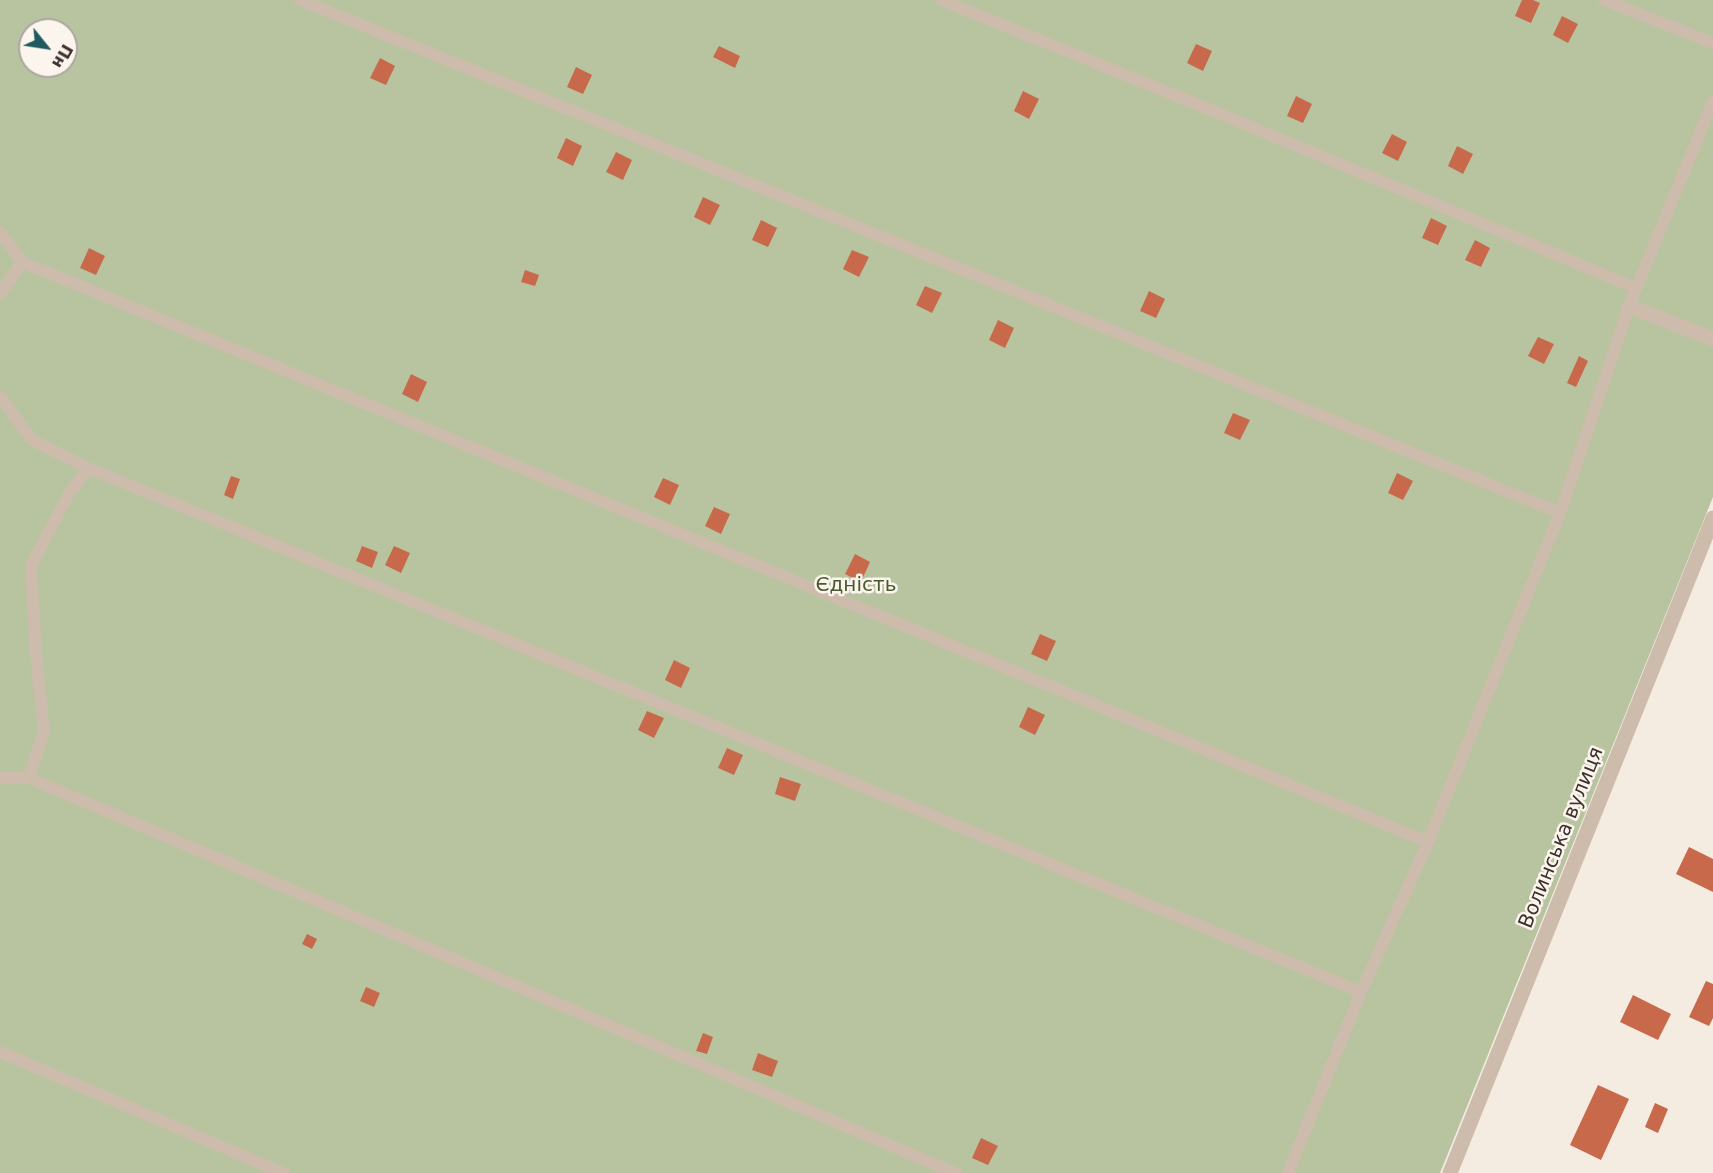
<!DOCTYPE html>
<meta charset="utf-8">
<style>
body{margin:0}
#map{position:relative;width:1713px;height:1173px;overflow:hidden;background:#f4ebe1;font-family:"DejaVu Sans",sans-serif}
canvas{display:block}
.north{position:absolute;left:18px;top:18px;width:60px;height:60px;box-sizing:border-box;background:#fbf5ee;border:2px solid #aea6a0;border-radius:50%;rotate:120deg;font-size:16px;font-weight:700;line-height:24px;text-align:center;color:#3b302b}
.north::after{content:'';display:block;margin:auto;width:21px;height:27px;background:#1f5a5e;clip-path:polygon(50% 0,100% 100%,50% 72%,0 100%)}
</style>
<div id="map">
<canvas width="1713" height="1173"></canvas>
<div class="north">Пн</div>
</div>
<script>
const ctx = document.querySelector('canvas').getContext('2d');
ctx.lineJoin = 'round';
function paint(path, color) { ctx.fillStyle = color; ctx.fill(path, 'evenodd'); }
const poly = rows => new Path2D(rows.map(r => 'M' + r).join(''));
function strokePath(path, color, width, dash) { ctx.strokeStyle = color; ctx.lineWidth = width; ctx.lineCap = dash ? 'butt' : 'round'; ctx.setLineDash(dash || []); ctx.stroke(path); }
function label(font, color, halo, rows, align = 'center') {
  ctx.font = font + ' "DejaVu Sans",sans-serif'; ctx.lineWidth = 5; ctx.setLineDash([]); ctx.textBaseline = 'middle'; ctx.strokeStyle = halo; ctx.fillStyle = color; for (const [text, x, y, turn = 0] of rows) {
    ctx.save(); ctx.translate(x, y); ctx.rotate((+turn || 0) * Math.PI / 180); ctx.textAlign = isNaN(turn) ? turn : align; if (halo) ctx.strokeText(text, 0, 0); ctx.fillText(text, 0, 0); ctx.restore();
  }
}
paint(poly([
 [0,0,1713,0,1713,497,1440,1173,0,1173],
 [30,30,66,30,66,66,30,66]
]), '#b8c4a0');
paint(poly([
 [1522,0,1533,0,1540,3,1531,23,1515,16],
 [1562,16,1578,24,1568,43,1553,35],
 [1196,44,1212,51,1203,71,1187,63],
 [719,46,740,56,735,68,713,57],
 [380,58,395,66,386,85,370,78],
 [576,67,592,75,583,94,567,87],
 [1023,91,1039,99,1029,119,1014,111],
 [1296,96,1312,104,1303,123,1287,116],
 [1392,134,1407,142,1398,161,1382,153],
 [566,138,582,146,573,166,557,158],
 [1457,146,1473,154,1463,174,1448,166],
 [616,152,632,160,623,180,606,172],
 [703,197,720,205,710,225,694,217],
 [1431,218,1447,226,1438,245,1422,238],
 [761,220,777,228,768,247,752,240],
 [1475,240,1490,248,1481,267,1465,260],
 [89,248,105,256,96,275,80,268],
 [852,250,869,257,859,277,843,269],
 [525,270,539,275,535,286,521,282],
 [925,286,942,293,932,313,916,305],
 [1149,291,1165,299,1156,318,1140,311],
 [998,320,1014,328,1005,348,989,340],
 [1538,337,1554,344,1544,364,1528,356],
 [1579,356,1588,361,1576,387,1567,383],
 [411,374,427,382,418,402,402,394],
 [1233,413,1250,420,1240,440,1224,433],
 [1397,473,1413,481,1403,500,1388,493],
 [231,476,240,479,233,499,224,495],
 [663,478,679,485,670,505,654,497],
 [714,507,730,514,721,534,705,526],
 [362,546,378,552,372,568,356,561],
 [394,546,410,553,401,573,385,565],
 [855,554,870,562,861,582,845,574],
 [1040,634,1056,641,1047,661,1031,654],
 [674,660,690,668,681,688,665,680],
 [1028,707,1045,715,1035,735,1019,727],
 [647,711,664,718,654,738,638,730],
 [727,748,743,755,734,775,718,768],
 [780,777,801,784,795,801,775,794],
 [1689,847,1713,859,1713,892,1676,874],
 [307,934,317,939,312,949,302,944],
 [1706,981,1713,984,1713,1018,1709,1026,1689,1017],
 [366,987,380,993,374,1007,360,1001],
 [1633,995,1671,1014,1658,1040,1620,1022],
 [703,1033,713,1037,707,1054,696,1051],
 [758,1053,778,1061,772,1077,752,1070],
 [1598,1085,1629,1099,1601,1160,1570,1145],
 [1655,1103,1668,1109,1658,1133,1645,1127],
 [981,1138,998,1146,988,1165,972,1158]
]), '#c8694b');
strokePath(poly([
 [300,0,1560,513],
 [941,0,1204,107,1636,288],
 [1604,0,1713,43],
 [0,232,22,262,0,294],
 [22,262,1428,842],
 [0,396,32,440,88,468,68,495,31,566,36,654,44,731,29,778,0,778],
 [88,468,1361,992],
 [29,778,955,1173],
 [0,1052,283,1173],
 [1288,1173,1361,992,1428,842,1560,513,1629,306,1713,101]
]), '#cdbbac', 12);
strokePath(poly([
 [1629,306,1713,339],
 [1450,1173,1713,518]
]), '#cdbbac', 15);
label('20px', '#4a5a2e', '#fbf5ee', [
 ["Єдність",856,586]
]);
label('20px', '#3b302b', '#fbf5ee', [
 ["Волинська вулиця",1562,838,-68]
]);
</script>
